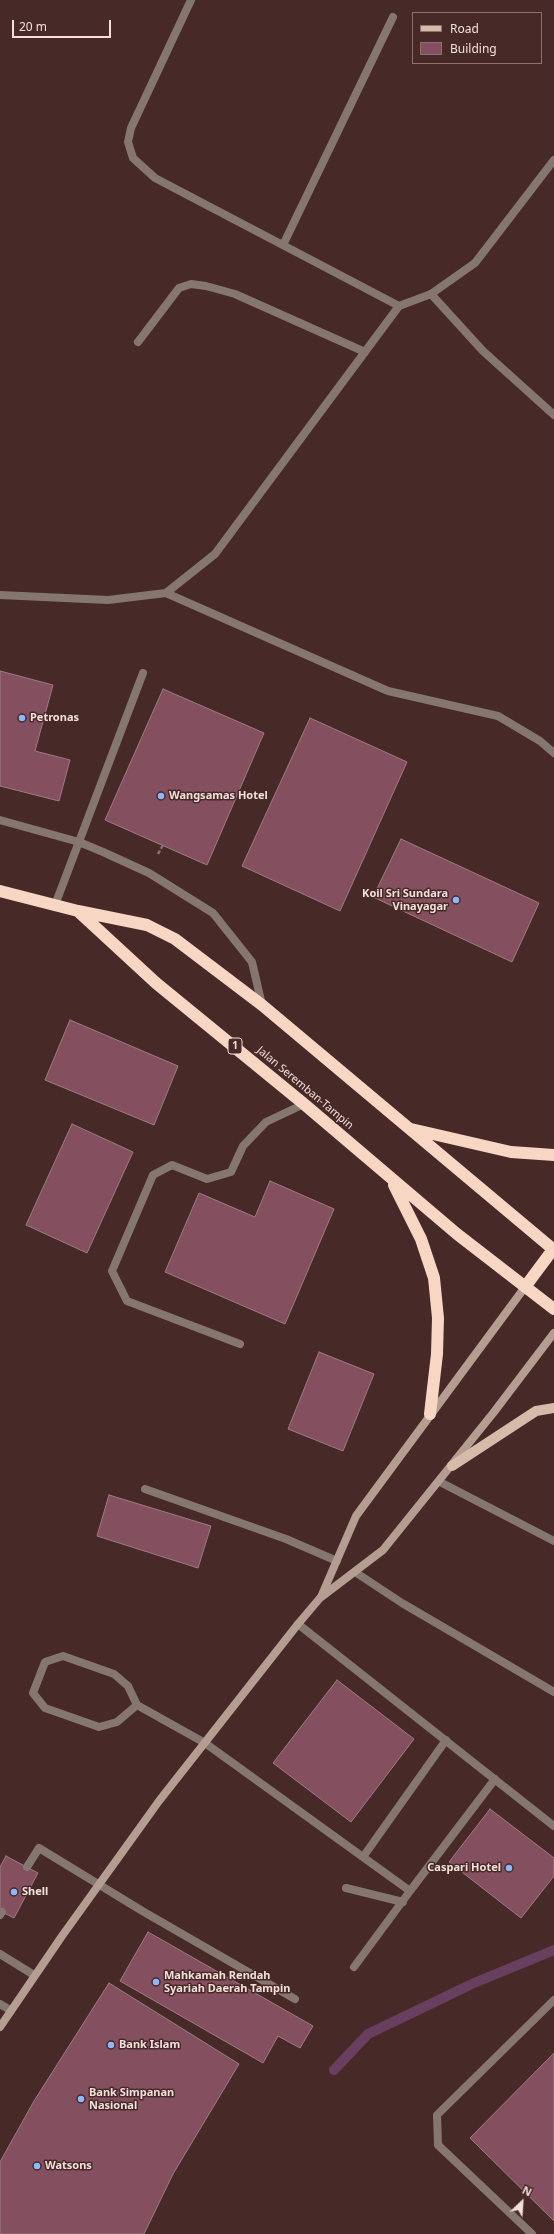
<!DOCTYPE html>
<style>
body{margin:0}
#map{position:relative;width:554px;height:2234px;overflow:hidden;background:#472a27;font-family:"Noto Sans",sans-serif}
canvas{display:block}
.legend{position:absolute;left:412px;top:12px;width:130px;height:52px;box-sizing:border-box;background:#472a27;border:1px solid #8c726f;margin:0;padding:5px 7px;list-style:none;font-size:12px;color:#f3dfdc}
.legend li{display:flex;align-items:center;gap:8px;height:20px}
.legend b{width:20px;border:1px solid #8c726f}
.north{position:absolute;left:502px;top:2182px;width:40px;height:40px;-webkit-text-stroke:3px #472a27;paint-order:stroke;rotate:25deg;font-size:11px;font-weight:700;line-height:16px;text-align:center;color:#f3dfdc}
.north::after{content:'';display:block;margin:auto;width:14px;height:18px;background:#f3dfdc;clip-path:polygon(50% 0,100% 100%,50% 72%,0 100%)}
.scale{position:absolute;left:12px;top:20px;width:99px;height:18px;box-sizing:border-box;border:2px solid #f3dfdc;border-top:0;padding-left:5px;font-size:12px;line-height:14px;white-space:nowrap;color:#f3dfdc;-webkit-text-stroke:3px #472a27;paint-order:stroke}
</style>
<div id="map">
<canvas width="554" height="2234"></canvas>
<ul class="legend">
<li><b style="height:5px;background:#d6bbab"></b>Road</li>
<li><b style="height:11px;background:#844f5f"></b>Building</li>
</ul>
<div class="north">N</div>
<div class="scale">20 m</div>
</div>
<script>
const ctx = document.querySelector('canvas').getContext('2d');
ctx.lineJoin = 'round';
const poly = rows => new Path2D(rows.map(r => 'M' + r).join(''));
function strokePath(path, color, width, dash) { ctx.strokeStyle = color; ctx.lineWidth = width; ctx.lineCap = dash ? 'butt' : 'round'; ctx.setLineDash(dash || []); ctx.stroke(path); }
function paint(path, color) { ctx.fillStyle = color; ctx.fill(path, 'evenodd'); }
function label(font, color, halo, rows, align = 'center') {
  ctx.font = font + ' "Noto Sans",sans-serif'; ctx.lineWidth = 3; ctx.setLineDash([]); ctx.textBaseline = 'middle'; ctx.strokeStyle = halo; ctx.fillStyle = color; for (const [text, x, y, turn = 0] of rows) {
    ctx.save(); ctx.translate(x, y); ctx.rotate((+turn || 0) * Math.PI / 180); ctx.textAlign = isNaN(turn) ? turn : align; if (halo) ctx.strokeText(text, 0, 0); ctx.fillText(text, 0, 0); ctx.restore();
  }
}
strokePath(poly([
 [334,2070,368,2034,474,1983,554,1950]
]), '#693f5f', 10);
const building = poly([
 [0,671,53,685,35,751,70,760,59,801,0,786,0,671],
 [163,689,264,733,207,865,105,820,163,689],
 [310,718,407,762,340,911,242,866,310,718],
 [401,839,539,903,512,962,373,897,401,839],
 [70,1020,178,1066,154,1125,45,1080,70,1020],
 [72,1124,133,1152,87,1253,26,1225,72,1124],
 [270,1181,334,1209,285,1324,165,1272,199,1193,255,1217,270,1181],
 [319,1352,374,1374,343,1451,288,1429,319,1352],
 [109,1495,211,1526,198,1568,97,1536,109,1495],
 [337,1680,414,1739,351,1822,273,1763,337,1680],
 [490,1809,554,1858,554,1876,521,1918,449,1862,490,1809],
 [6,1856,38,1873,14,1918,0,1911,0,1867,6,1856],
 [148,1932,313,2026,300,2048,278,2036,263,2063,120,1981,148,1932],
 [109,1983,239,2064,173,2174,144,2234,0,2234,0,2162,34,2101,109,1983],
 [554,2053,554,2221,470,2138,554,2053]
]);
paint(building, '#844f5f');
strokePath(building, '#9e7b84', 1);
strokePath(poly([
 [158,854,163,845]
]), '#8b726f', 2.5, [4, 2]);
strokePath(poly([
 [191,0,131,128,128,142,133,158,155,178,399,306],
 [283,245,393,17],
 [431,294,483,351,554,415],
 [138,342,179,288,191,284,206,286,235,294,365,352],
 [0,820,79,842,103,852,149,873,213,913,252,962,262,1005],
 [55,905,143,673],
 [240,1344,127,1301,112,1271,153,1175,172,1165,207,1179,231,1172,243,1146,266,1122,304,1104],
 [440,1482,554,1541],
 [145,1489,286,1539,337,1561],
 [355,1572,402,1603,554,1692],
 [298,1624,554,1826],
 [137,1705,117,1722,99,1727,45,1708,33,1693,45,1662,63,1656,114,1674,128,1686,137,1705,205,1743,410,1891,354,1967],
 [363,1857,446,1740],
 [27,1867,39,1848,144,1912,295,1999],
 [346,1888,403,1902],
 [410,1891,495,1779],
 [0,1915,2,1912],
 [0,1954,34,1975],
 [0,2004,10,2010],
 [532,2234,438,2145,437,2115,554,2000]
]), '#857770', 8);
strokePath(poly([
 [166,593,388,691,498,716,540,741,554,753],
 [0,595,108,600,166,593,215,554,399,306,431,294,475,263,554,160]
]), '#857770', 8);
strokePath(poly([
 [321,1597,356,1516,525,1287],
 [0,2027,62,1936,159,1801,298,1624,320,1598,383,1550,494,1412,554,1333]
]), '#b39e91', 8);
strokePath(poly([
 [452,1466,536,1411,554,1408]
]), '#d6bbab', 10);
strokePath(poly([
 [0,891,78,911,147,925,175,939,262,1005,554,1250],
 [79,912,156,983,304,1104,457,1234,554,1309],
 [411,1129,511,1152,554,1155],
 [394,1185,421,1239,434,1278,438,1318,437,1354,430,1414],
 [525,1287,554,1248]
]), '#f7d6c3', 12);
for (const [x, y, r, color] of [
 [22,718,4,"#8eb8fd"],
 [161,796,4,"#8eb8fd"],
 [456,900,4,"#8eb8fd"],
 [509,1868,4,"#8eb8fd"],
 [14,1892,4,"#8eb8fd"],
 [156,1982,4,"#8eb8fd"],
 [111,2045,4,"#8eb8fd"],
 [81,2099,4,"#8eb8fd"],
 [37,2166,4,"#8eb8fd"]
]) { const dot = new Path2D(); dot.arc(x, y, r, 0, 2 * Math.PI); ctx.fillStyle = color; ctx.fill(dot); strokePath(dot, '#472a27', 1.5); }
for (const [x, y, w] of [
 [235,1046,14]
]) { const box = new Path2D(); box.roundRect(x - w / 2, y - 8, w, 16, 3); ctx.fillStyle = '#472a27'; ctx.fill(box); strokePath(box, '#f3dfdc', 1); }
label('bold 10px', '#f3dfdc', null, [
 ["1",235,1046]
]);
label('bold 11px', '#f3dfdc', '#472a27', [
 ["Petronas",30,718],
 ["Wangsamas Hotel",169,796],
 ["Koil Sri Sundara",448,894,"right"],
 ["Vinayagar",448,907,"right"],
 ["Caspari Hotel",501,1868,"right"],
 ["Shell",22,1892],
 ["Mahkamah Rendah",164,1976],
 ["Syariah Daerah Tampin",164,1989],
 ["Bank Islam",119,2045],
 ["Bank Simpanan",89,2093],
 ["Nasional",89,2106],
 ["Watsons",45,2166]
], 'left');
label('11px', '#f3dfdc', '#472a27', [
 ["Jalan Seremban-Tampin",305,1088,40]
]);
</script>
